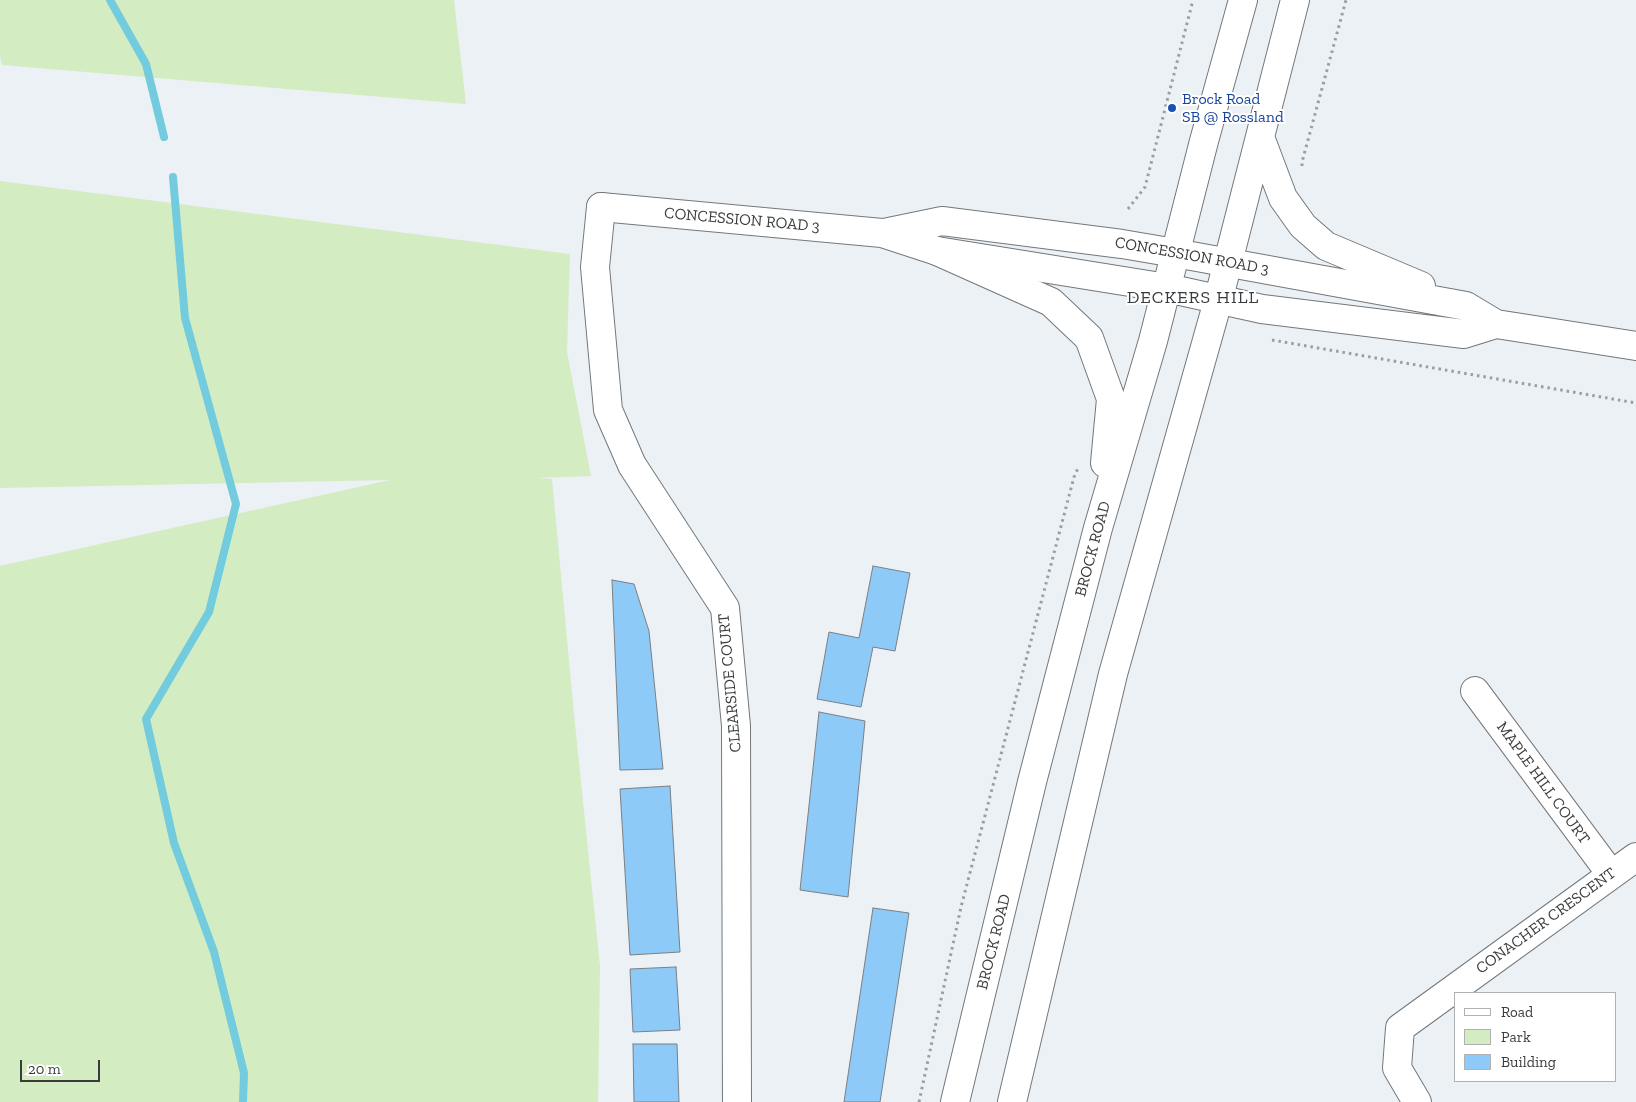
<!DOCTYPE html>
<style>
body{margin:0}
#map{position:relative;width:1636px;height:1102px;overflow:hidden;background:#ecf1f5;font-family:"Zilla Slab",serif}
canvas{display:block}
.legend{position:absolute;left:1454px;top:992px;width:162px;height:90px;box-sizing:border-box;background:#fff;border:1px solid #b0b1b1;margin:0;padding:6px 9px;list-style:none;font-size:15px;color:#393c3d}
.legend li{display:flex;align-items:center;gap:10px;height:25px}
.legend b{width:25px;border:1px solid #b0b1b1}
.scale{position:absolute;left:20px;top:1060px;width:80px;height:22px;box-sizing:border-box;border:2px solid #393c3d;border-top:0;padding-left:6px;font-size:15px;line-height:18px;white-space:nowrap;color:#393c3d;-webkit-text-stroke:4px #fff;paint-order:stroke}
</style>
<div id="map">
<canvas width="1636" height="1102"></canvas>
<ul class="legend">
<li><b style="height:6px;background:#fff"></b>Road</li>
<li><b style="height:14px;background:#d4ecc2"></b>Park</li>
<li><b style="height:14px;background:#8dcaf7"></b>Building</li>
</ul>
<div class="scale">20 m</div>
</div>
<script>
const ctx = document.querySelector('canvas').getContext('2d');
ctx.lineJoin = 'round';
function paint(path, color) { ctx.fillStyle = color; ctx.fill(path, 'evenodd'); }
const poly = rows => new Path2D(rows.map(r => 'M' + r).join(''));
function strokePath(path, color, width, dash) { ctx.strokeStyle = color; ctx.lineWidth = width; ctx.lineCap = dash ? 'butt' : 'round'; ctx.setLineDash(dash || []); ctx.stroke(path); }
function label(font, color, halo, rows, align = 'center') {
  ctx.font = font + ' "Zilla Slab",serif'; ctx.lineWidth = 4; ctx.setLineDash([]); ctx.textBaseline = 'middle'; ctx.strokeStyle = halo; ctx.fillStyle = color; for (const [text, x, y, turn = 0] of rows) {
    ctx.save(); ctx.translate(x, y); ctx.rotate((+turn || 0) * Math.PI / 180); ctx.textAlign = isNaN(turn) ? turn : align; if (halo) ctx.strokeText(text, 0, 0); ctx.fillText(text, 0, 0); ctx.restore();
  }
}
paint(poly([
 [0,0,454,0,466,104,2,65,0,56],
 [0,181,570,254,567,352,591,476,536,478,552,479,574,714,600,966,598,1102,0,1102,0,566,390,480,0,488]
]), '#d4ecc2');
strokePath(poly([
 [110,0,146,64,164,137],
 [173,177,185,318,236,504,209,612,146,719,174,843,214,952,244,1073,243,1102]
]), '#72ccdd', 8);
const building = poly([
 [873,566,910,573,895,651,873,647,861,707,817,699,829,632,859,638,873,566],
 [612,580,634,584,649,631,663,769,620,770,612,580],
 [819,712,865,721,848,897,800,890,819,712],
 [670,786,680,952,630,955,620,789,670,786],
 [873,908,909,913,880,1102,844,1102,873,908],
 [676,967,680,1030,633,1032,630,969,676,967],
 [633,1044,677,1044,679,1102,634,1102,633,1044]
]);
paint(building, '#8dcaf7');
strokePath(building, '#7b7f83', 1);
const minor = poly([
 [601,207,595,267,608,410,632,465,725,608,736,726,737,1102],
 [1475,691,1611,874],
 [1417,1102,1397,1068,1400,1028,1636,857]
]);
const tertiary = poly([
 [601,207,882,233,937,251,1167,288],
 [884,233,942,221,1122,244,1175,253]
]);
const secondary = poly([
 [1260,137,1283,198,1303,226,1326,246,1421,286],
 [937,251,1051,302,1089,338,1111,399,1105,463],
 [1175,253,1466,306,1496,324,1636,346],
 [1167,288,1262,309,1464,334,1496,324],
 [955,1102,1032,782,1098,528,1153,341,1204,141,1243,0],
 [1012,1102,1113,674,1218,301,1295,0]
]);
strokePath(minor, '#73787c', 30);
strokePath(tertiary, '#73787c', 30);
strokePath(secondary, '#73787c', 30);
strokePath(poly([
 [1302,166,1302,162,1346,0],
 [1128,209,1145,187,1193,0],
 [1272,340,1636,403],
 [919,1102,961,907,1074,477,1078,468]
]), '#9a9ea1', 3, [2.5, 4]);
strokePath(minor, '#fff', 28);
strokePath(tertiary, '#fff', 28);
strokePath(secondary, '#fff', 28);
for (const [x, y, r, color] of [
 [1172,108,5,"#1a4fb4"]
]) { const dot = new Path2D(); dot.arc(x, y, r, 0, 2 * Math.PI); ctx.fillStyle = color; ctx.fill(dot); strokePath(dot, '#fff', 2); }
label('16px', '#164399', '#fff', [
 ["Brock Road",1182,99],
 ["SB @ Rossland",1182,117]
], 'left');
label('16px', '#393c3d', '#fff', [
 ["CONCESSION ROAD 3",742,220,5],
 ["CONCESSION ROAD 3",1192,256,10],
 ["BROCK ROAD",1093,549,-75],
 ["CLEARSIDE COURT",730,683,-95],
 ["MAPLE HILL COURT",1543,783,54],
 ["CONACHER CRESCENT",1546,921,-36],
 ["BROCK ROAD",994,942,-76]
]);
ctx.letterSpacing = '1px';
label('18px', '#383c3f', '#fff', [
 ["DECKERS HILL",1193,298]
]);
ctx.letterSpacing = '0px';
</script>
